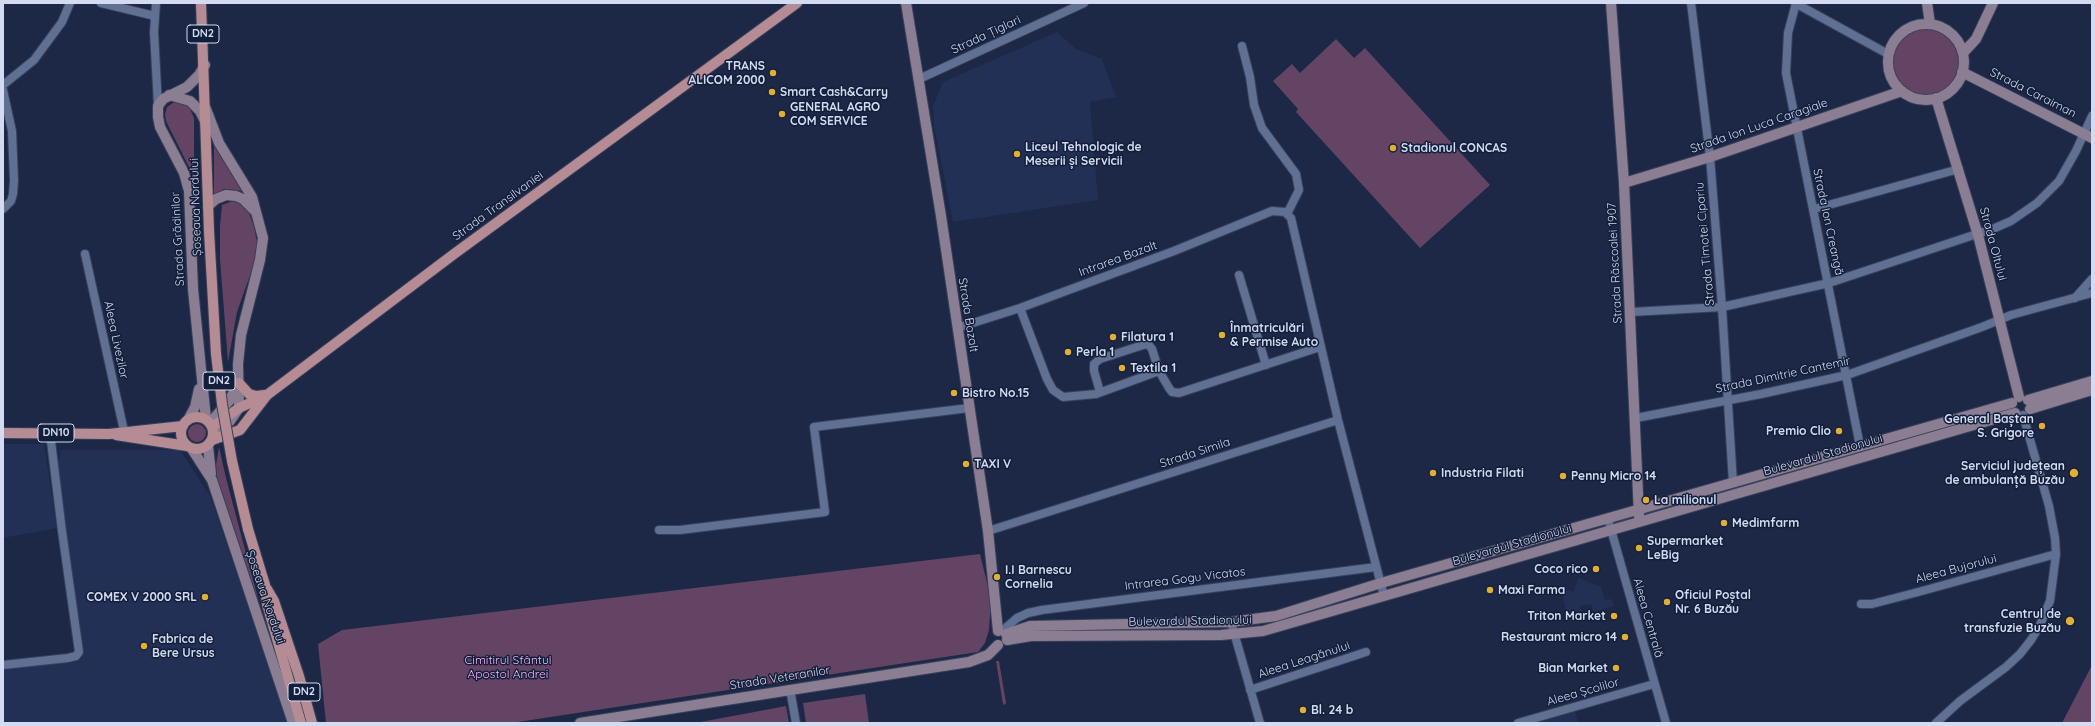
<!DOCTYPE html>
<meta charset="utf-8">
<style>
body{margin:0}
#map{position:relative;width:2095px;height:726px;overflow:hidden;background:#1c2846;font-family:Quicksand,sans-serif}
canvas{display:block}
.frame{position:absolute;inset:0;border:4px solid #d2dbef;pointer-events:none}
</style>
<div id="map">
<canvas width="2095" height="726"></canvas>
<div class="frame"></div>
</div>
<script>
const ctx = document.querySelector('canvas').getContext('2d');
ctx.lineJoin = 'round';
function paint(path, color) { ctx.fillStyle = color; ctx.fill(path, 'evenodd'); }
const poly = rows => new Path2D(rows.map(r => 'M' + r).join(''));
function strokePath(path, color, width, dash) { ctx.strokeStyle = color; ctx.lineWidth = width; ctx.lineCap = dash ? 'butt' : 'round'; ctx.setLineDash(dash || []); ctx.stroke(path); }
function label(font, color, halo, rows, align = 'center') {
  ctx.font = font + ' Quicksand,sans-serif'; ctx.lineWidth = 3; ctx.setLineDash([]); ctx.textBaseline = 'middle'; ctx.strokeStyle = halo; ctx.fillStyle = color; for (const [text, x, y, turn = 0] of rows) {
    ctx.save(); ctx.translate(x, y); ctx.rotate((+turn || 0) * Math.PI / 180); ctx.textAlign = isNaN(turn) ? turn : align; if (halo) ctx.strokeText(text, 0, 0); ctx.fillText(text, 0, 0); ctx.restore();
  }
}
paint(poly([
 [1057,32,1076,49,1102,59,1116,97,1090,102,1098,200,953,222,934,126,933,106,943,82],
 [3,444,44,444,57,528,3,538],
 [61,450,180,450,210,496,288,723,3,723,3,669,81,659,58,463],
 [1579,578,1601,587,1605,600,1611,599,1614,606,1593,612,1591,604,1580,606,1583,616,1569,620,1560,587,1573,592],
 [1575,711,1578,723,1529,723]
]), '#213054');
paint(poly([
 '1888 62a38 38 0 1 1 76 0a38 38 0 1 1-76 0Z',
 [1336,39,1354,58,1365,48,1490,185,1420,248,1296,112,1298,109,1273,81,1292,64,1300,73],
 [179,101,186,104,190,109,194,118,194,177,166,121,165,114,167,107,173,103],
 [214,144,242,191,224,189,214,195],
 [233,201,240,203,248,210,254,227,257,242,254,264,237,312,228,362,220,259,220,226,222,205],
 '188 433a9 9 0 1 1 18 0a9 9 0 1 1-18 0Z',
 [219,447,226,478,260,606,217,479,216,465],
 [980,554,991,599,989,630,985,643,978,652,511,723,326,723,318,644,342,630],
 [996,661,999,661,1006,703,1004,705,1003,704],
 [2092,665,2092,723,2062,723],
 [865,694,869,723,806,723,803,703],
 [786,706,789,723,695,723,749,713]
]), '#644464');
const street = poly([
 [101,3,155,16],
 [156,3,154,32,158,106],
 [1691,3,1710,157,1722,307,1733,483],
 [1795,3,1888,54],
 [1796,3,1788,33,1786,73,1860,446],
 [1242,46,1250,77,1254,105,1262,128,1296,174,1299,190,1287,214],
 [919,79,1084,3],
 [3,85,34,60,62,22,70,3],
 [3,90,12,131,14,181,13,194,11,201,3,209],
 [1814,209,1959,169],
 [85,254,124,431],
 [1239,275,1266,365],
 [2075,298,2092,279],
 [1020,308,1047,379,1053,390,1063,397,1096,394,1159,371],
 [1631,312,1722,307,1829,283,1995,228,2011,221,2037,203,2059,181,2076,151,2092,116],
 [957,328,1020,308,1174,251,1272,211,1285,212,1291,218,1338,420,1384,596],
 [1100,392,1094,371,1094,364,1100,359,1143,345,1148,344,1152,349,1159,371,1169,388,1172,392,1179,393,1320,347],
 [1636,418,1761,394,1847,375,1982,327,2011,315,2092,293],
 [1608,519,1666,723],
 [659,530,680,530,825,512,814,427,969,408],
 [988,531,1338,420],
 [1861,604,1872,604,1922,591,2056,554],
 [1231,622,1260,723],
 [1002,631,1017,618,1028,613,1042,610,1376,567],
 [3,665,68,658,76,656,79,652,62,531,50,433],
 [790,689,796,723],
 [1250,690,1366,652],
 [1518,723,1654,684],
 [1936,723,1960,701,2006,667,2020,654,2031,640,2040,625,2050,601,2056,554,2055,538,2049,506,2023,415]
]);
const secondary = poly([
 [906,3,941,216,988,531,998,631],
 [1611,3,1624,183,1639,516],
 [1927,3,1930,24],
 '1888 62a38 38 0 1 1 76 0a38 38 0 1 1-76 0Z',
 [1963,53,1976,39,1993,3],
 [205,65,199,75,187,87,163,99,158,106,158,117,160,127,184,173,189,191,193,289,206,419],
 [1962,72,2092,138],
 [169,95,190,101,200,111,205,121],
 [1936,98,1978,235,2019,397],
 [206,109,219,143,252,197,263,238,260,260,241,335,238,364,239,408,230,421,214,433],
 [1624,183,1710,157,1902,91],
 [208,206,216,199,226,195,236,196,243,199,255,211],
 [2028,400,2092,381],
 [2030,409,2092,390],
 [188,420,195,407,199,389],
 [210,423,229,401,238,385],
 [208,446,211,474],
 [192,449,212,480,293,723],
 [1006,634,1030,626,1231,622,1276,616,1381,583,2012,403],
 [1007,640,1031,636,1221,635,1263,631,2015,413],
 [580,723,969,662,988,655,998,645]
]);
const primary = poly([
 [201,3,209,231],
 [239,383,249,394,256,396,265,395],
 '181 433a16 16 0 1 1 32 0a16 16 0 1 1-32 0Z',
 [212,427,239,408,267,395,454,254,797,3],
 [3,433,109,434,183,426],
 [116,435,187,446],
 [212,440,240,430,267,395],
 [248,529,265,585,267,604,301,723],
 [267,589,274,601,299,676,312,723]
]);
strokePath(street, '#38415a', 10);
strokePath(secondary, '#38415a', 12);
strokePath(primary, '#38415a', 12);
strokePath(street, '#607092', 8);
strokePath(secondary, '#8b7e93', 10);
strokePath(primary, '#b68c94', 10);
const primaryBridge = poly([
 [209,231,216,354,222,404,232,461,248,529]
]);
strokePath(primaryBridge, '#38415a', 12, []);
strokePath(primaryBridge, '#b68c94', 10);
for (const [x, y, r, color] of [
 [773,73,4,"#e0b034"],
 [772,92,4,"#e0b034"],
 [782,114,4,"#e0b034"],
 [1393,148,4,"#e0b034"],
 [1017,154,4,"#e0b034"],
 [1222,335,4,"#e0b034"],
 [1113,337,4,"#e0b034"],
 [1068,352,4,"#e0b034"],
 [1122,368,4,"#e0b034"],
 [954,393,4,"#e0b034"],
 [2042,426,4,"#e0b034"],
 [1839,431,4,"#e0b034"],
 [966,464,4,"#e0b034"],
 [1433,473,4,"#e0b034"],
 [2074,473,5,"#e0b034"],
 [1563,476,4,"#e0b034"],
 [1646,500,4,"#e0b034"],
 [1724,523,4,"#e0b034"],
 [1639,548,4,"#e0b034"],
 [1596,569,4,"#e0b034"],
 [997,577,4,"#e0b034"],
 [1490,590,4,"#e0b034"],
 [205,597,4,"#e0b034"],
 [1667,602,4,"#e0b034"],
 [1614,616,4,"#e0b034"],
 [2070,621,5,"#e0b034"],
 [1625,637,4,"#e0b034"],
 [144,646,4,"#e0b034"],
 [1616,668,4,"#e0b034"],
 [1303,710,4,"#e0b034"]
]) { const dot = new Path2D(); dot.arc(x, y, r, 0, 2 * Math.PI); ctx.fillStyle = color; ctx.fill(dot); strokePath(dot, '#131e3b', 1.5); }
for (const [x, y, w] of [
 [203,34,32],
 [219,381,32],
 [56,433,36],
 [304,692,32]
]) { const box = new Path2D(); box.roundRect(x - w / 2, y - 9, w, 18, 3); ctx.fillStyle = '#131e3b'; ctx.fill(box); strokePath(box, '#d2dbef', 1); }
label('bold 11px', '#d2dbef', null, [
 ["DN2",203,34],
 ["DN2",219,381],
 ["DN10",56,433],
 ["DN2",304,692]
]);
label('12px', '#d2dbef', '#131e3b', [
 ["Strada Țiglari",986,35,-25],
 ["Strada Caraiman",2033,93,27],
 ["Strada Ion Luca Caragiale",1759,126,-19],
 ["Strada Transilvaniei",498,206,-36],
 ["Șoseaua Nordului",196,207,-92],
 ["Strada Ion Creangă",1828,222,78],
 ["Strada Grădinilor",178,239,-93],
 ["Strada Timotei Cipariu",1705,244,-95],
 ["Strada Oltului",1993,244,75],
 ["Intrarea Bazalt",1118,259,-20],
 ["Strada Răscoalei 1907",1615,263,-93],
 ["Strada Bazalt",968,315,81],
 ["Aleea Livezilor",116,340,78],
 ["Strada Dimitrie Cantemir",1783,375,-12],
 ["Strada Simila",1195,453,-18],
 ["Bulevardul Stadionului",1823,455,-16],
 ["Bulevardul Stadionului",1512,545,-16],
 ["Aleea Bujorului",1956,569,-15],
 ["Intrarea Gogu Vicatos",1185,579,-7],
 ["Șoseaua Nordului",265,597,71],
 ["Aleea Centrală",1648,618,74],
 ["Bulevardul Stadionului",1190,621,-1],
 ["Aleea Leagănului",1304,660,-18],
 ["Strada Veteranilor",780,678,-9],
 ["Aleea Școlilor",1583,692,-16]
]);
label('bold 12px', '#d2dbef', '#131e3b', [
 ["TRANS",765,66,"right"],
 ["ALICOM 2000",765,80,"right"],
 ["Smart Cash&Carry",780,92],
 ["GENERAL AGRO",790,107],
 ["COM SERVICE",790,121],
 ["Liceul Tehnologic de",1025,147],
 ["Meserii și Servicii",1025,161],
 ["Stadionul CONCAS",1401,148],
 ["Înmatriculări",1230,328],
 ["& Permise Auto",1230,342],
 ["Filatura 1",1121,337],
 ["Perla 1",1076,352],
 ["Textila 1",1130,368],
 ["Bistro No.15",962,393],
 ["General Baștan",2034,419,"right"],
 ["S. Grigore",2034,433,"right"],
 ["Premio Clio",1831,431,"right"],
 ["TAXI V",974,464],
 ["Serviciul județean",2065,466,"right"],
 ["de ambulanță Buzău",2065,480,"right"],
 ["Industria Filati",1441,473],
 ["Penny Micro 14",1571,476],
 ["La milionul",1654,500],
 ["Medimfarm",1732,523],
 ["Supermarket",1647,541],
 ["LeBig",1647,555],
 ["Coco rico",1588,569,"right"],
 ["I.I Barnescu",1005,570],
 ["Cornelia",1005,584],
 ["Maxi Farma",1498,590],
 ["Oficiul Poștal",1675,595],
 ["Nr. 6 Buzău",1675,609],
 ["COMEX V 2000 SRL",197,597,"right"],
 ["Centrul de",2061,614,"right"],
 ["transfuzie Buzău",2061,628,"right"],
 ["Triton Market",1606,616,"right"],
 ["Restaurant micro 14",1617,637,"right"],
 ["Fabrica de",152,639],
 ["Bere Ursus",152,653],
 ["Bian Market",1608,668,"right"],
 ["Bl. 24 b",1311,710]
], 'left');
label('12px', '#f8b8f8', '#131e3b', [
 ["Cimitirul Sfântul",508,660],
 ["Apostol Andrei",508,674]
]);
</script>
